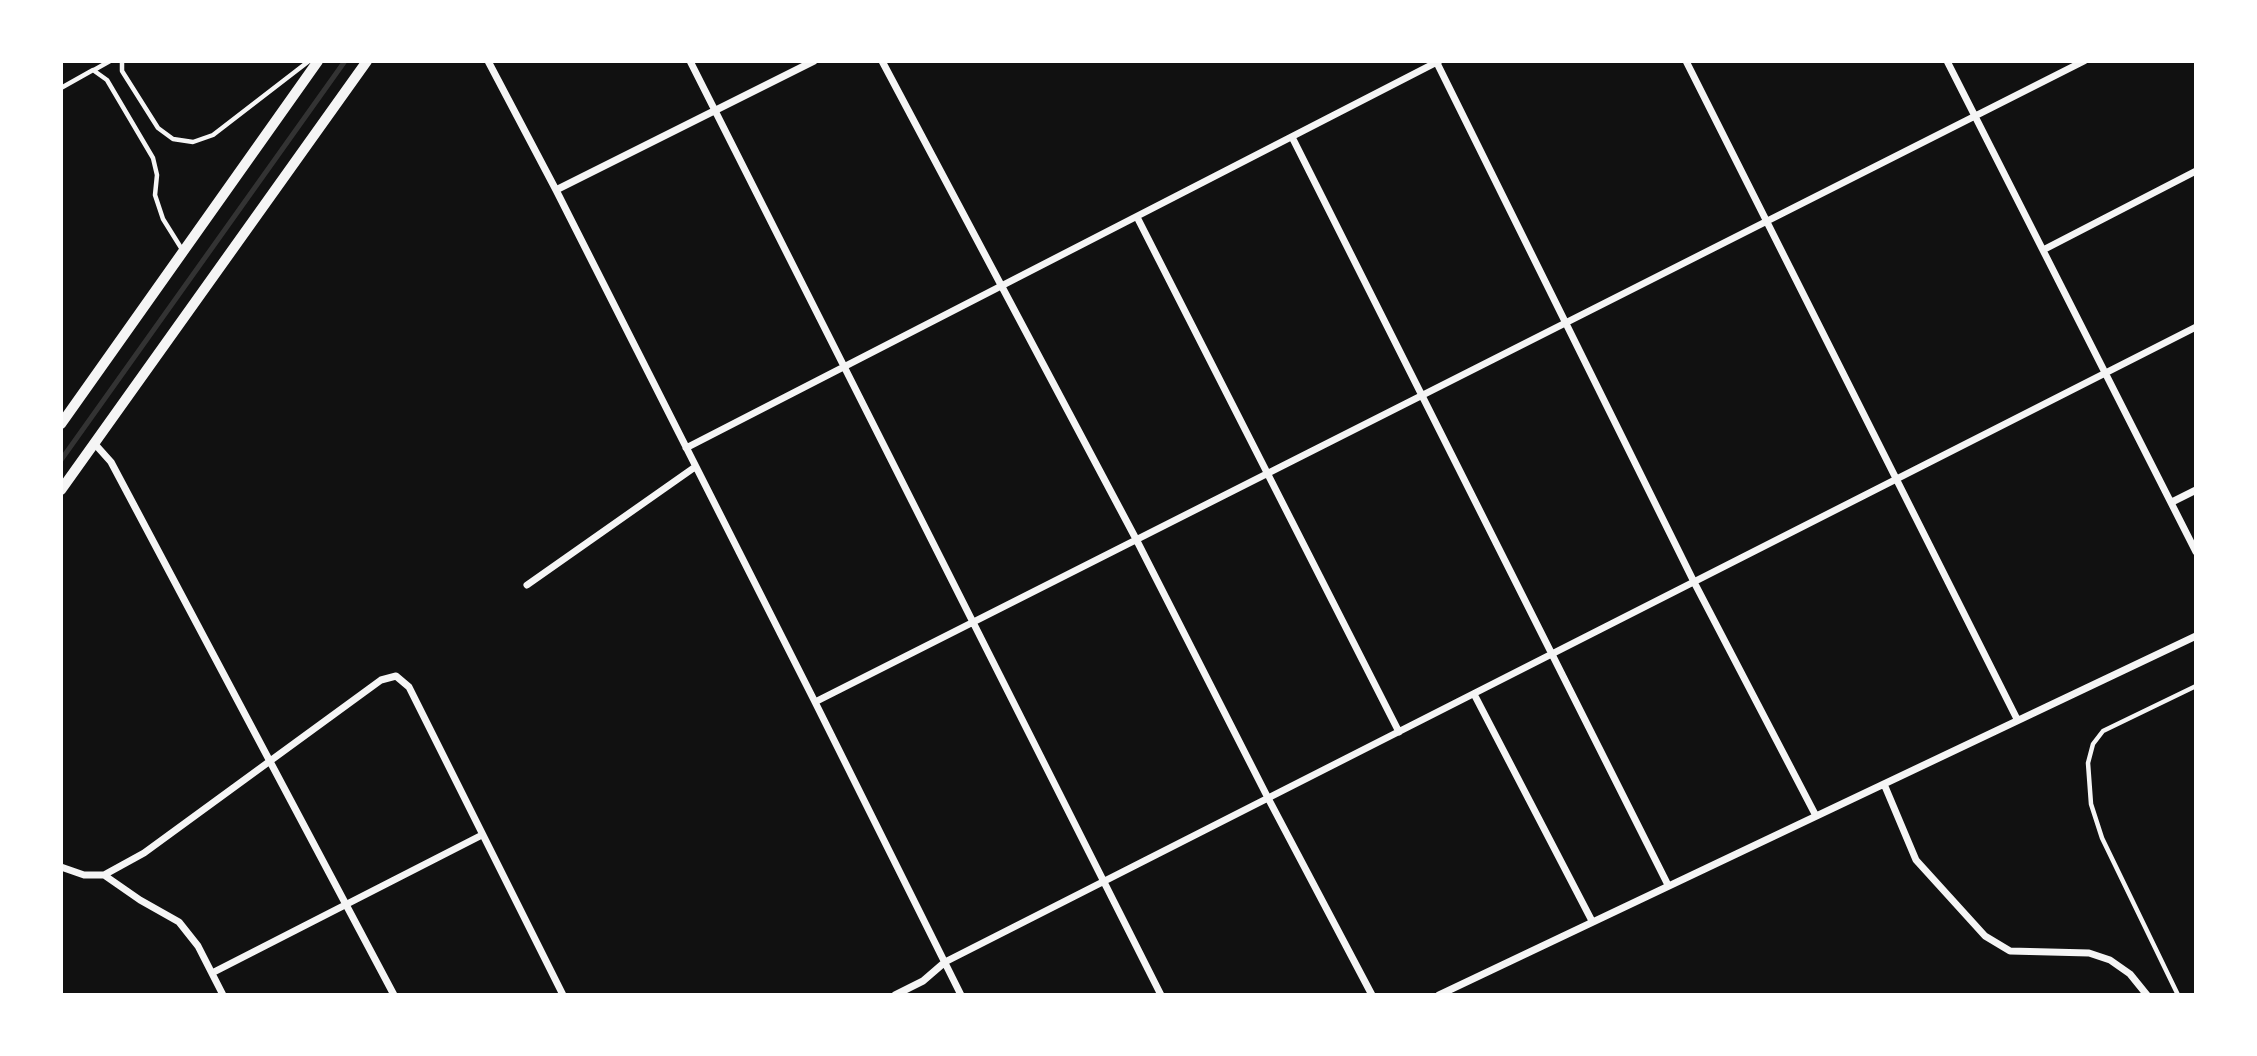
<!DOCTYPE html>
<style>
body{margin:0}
#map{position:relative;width:2257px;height:1056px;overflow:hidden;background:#111;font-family:"PT Sans Narrow",sans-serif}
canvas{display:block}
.frame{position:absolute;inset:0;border:63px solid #fff;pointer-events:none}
</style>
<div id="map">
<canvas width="2257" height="1056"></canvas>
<div class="frame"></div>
</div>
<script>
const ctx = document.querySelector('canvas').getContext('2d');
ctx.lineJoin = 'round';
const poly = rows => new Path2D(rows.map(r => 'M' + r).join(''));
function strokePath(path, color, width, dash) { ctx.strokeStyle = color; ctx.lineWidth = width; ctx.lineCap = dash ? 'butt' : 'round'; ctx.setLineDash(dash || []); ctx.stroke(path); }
strokePath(poly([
 [61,460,345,61]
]), '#333', 5);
strokePath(poly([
 [122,61,122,71,158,128,173,139,193,142,213,135,309,61],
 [94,70,110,61],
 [61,88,93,70,107,80,153,158,157,175,155,195,163,219,183,251],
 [2178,995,2102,838,2091,804,2088,763,2093,744,2103,731,2196,686]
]), '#f5f5f5', 4.5);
strokePath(poly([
 [488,61,556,190,815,702,961,995],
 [690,61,1161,995],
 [882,61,1136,539,1268,798,1372,995],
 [1436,61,1694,582,1816,816],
 [1686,61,2017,719],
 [1947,61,2196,552],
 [1292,137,1668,885],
 [556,190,814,61],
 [1137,217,1399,732],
 [2043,250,2196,171],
 [94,443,111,462,394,995],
 [686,448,1439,61],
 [2172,502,2196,490],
 [527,585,695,467],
 [1474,694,1592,921],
 [815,702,2084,61],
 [1884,784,1916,860,1985,936,2010,951,2089,953,2110,960,2130,974,2147,995],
 [61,867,84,875,104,875,144,853,381,680,396,676,409,687,563,995],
 [104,875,140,900,179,922,198,946,223,995],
 [212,973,482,835],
 [895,995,923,981,945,962,2196,327],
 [1439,995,2196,636]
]), '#f5f5f5', 7);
strokePath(poly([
 [61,424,318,61],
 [61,490,367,61]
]), '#f5f5f5', 10);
</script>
